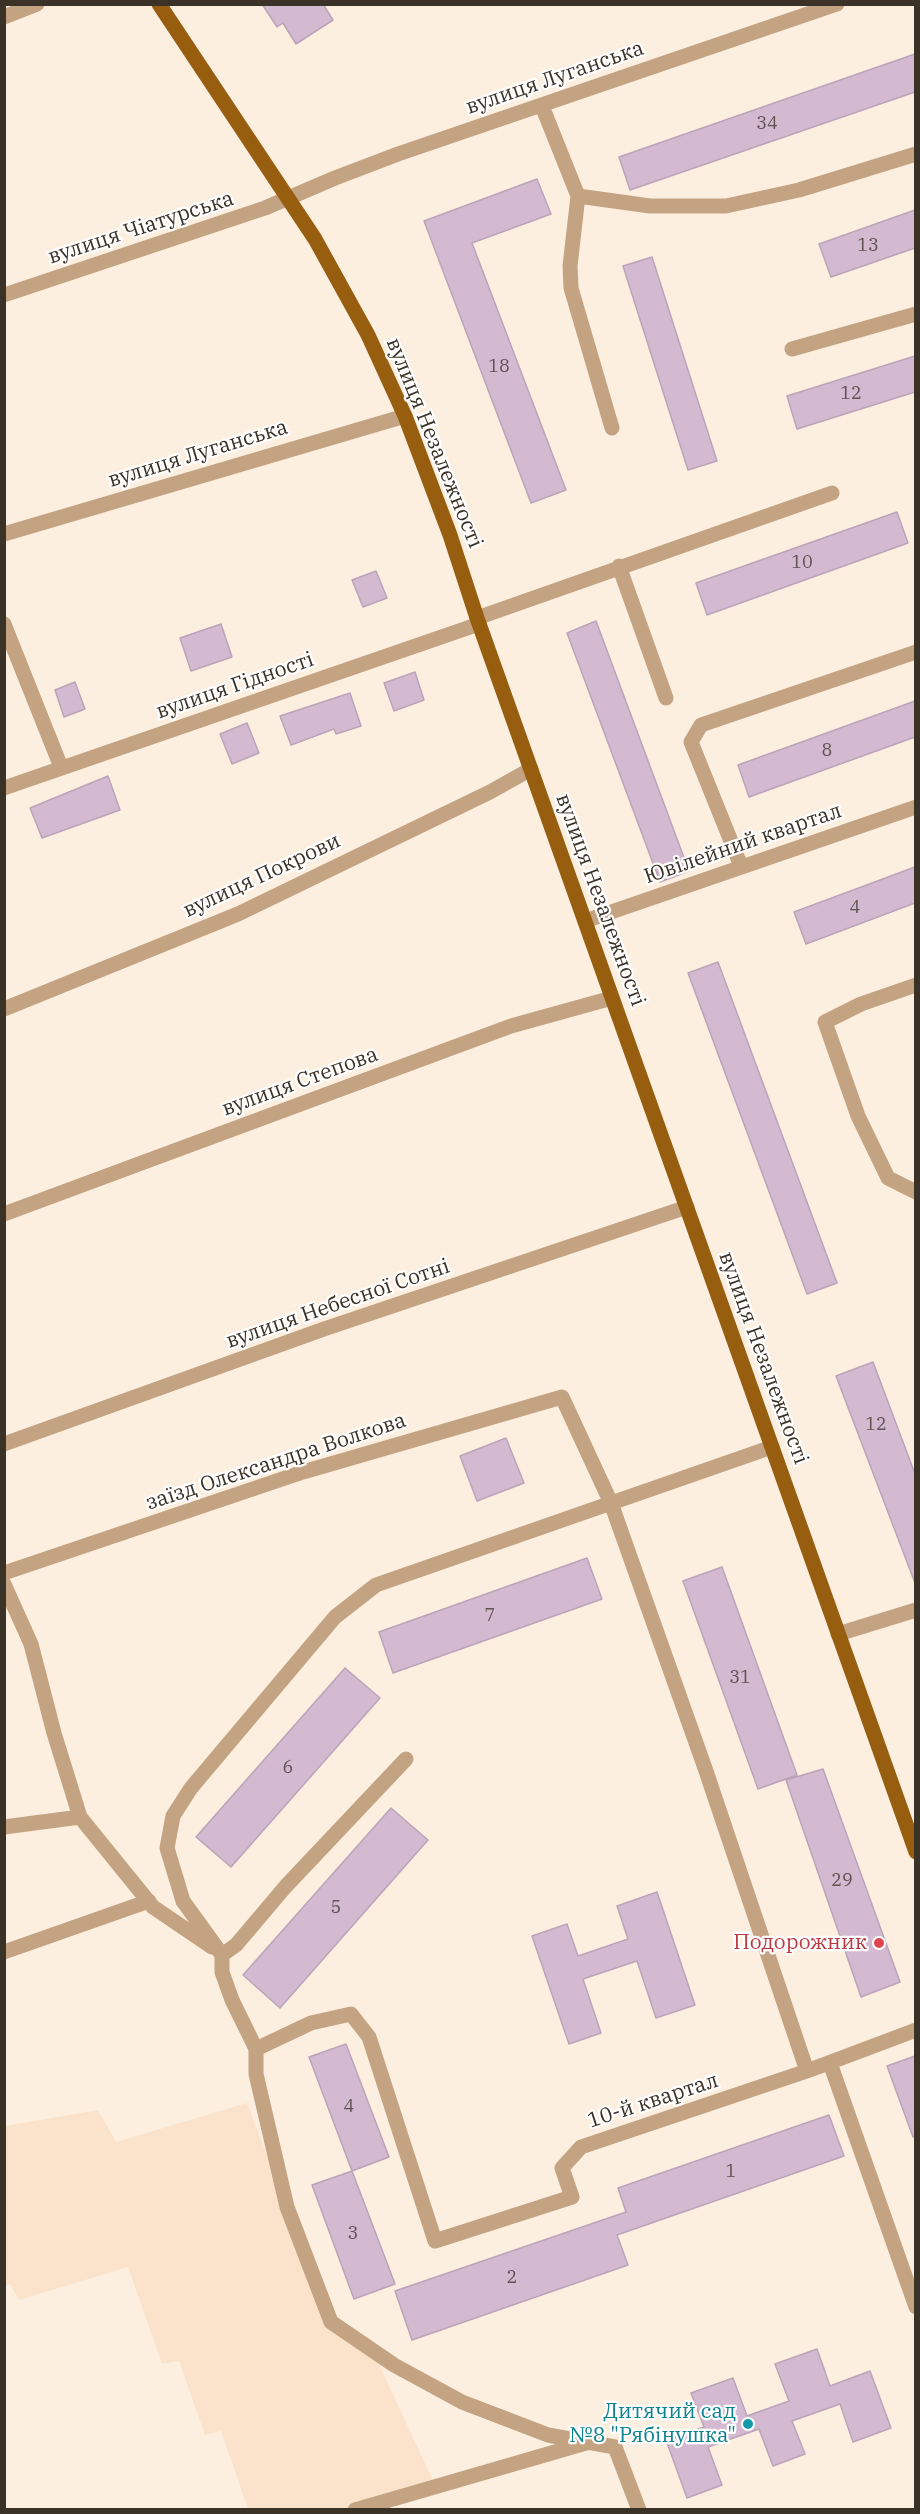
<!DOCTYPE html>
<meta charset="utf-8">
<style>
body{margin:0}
#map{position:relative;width:920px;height:2514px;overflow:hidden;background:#fdefe0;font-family:"IBM Plex Serif",serif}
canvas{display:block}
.frame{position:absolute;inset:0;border:6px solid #3a3127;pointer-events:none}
</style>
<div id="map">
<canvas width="920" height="2514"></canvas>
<div class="frame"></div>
</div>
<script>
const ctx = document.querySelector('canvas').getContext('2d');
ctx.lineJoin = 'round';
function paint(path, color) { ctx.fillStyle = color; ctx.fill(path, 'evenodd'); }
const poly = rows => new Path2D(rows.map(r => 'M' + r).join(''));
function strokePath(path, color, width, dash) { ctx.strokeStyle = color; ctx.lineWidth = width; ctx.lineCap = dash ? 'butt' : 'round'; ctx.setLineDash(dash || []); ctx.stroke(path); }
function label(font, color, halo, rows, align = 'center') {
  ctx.font = font + ' "IBM Plex Serif",serif'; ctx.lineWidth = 4.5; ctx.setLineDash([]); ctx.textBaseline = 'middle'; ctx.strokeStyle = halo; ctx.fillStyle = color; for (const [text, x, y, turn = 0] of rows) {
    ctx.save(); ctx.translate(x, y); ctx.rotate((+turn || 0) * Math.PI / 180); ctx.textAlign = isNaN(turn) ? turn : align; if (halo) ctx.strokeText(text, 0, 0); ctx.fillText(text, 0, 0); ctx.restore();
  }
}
paint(poly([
 [247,2103,331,2322,378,2362,437,2489,374,2509,248,2509,221,2431,205,2435,179,2361,162,2364,128,2267,19,2300,10,2284,5,2286,5,2126,98,2110,116,2142]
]), '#fbe3cb');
const building = poly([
 [262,4,323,4,333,20,296,44,283,23,277,27,262,4],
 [915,54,915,92,630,190,619,157,915,54],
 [537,179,551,214,472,243,566,490,531,503,424,221,537,179],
 [915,210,915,248,831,277,819,244,915,210],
 [652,257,717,461,688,470,623,266,652,257],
 [915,356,915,392,797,429,787,396,915,356],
 [897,512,908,543,707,615,696,583,897,512],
 [376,571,387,598,363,607,352,580,376,571],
 [596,621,689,871,660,882,567,633,596,621],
 [221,624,232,657,191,671,180,638,221,624],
 [415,672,424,700,394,711,384,683,415,672],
 [75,682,85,709,64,717,55,690,75,682],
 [350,693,361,726,336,734,334,729,291,745,280,716,350,693],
 [915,701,915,737,749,797,738,765,915,701],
 [247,723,259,753,232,764,220,734,247,723],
 [108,776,120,810,42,838,30,808,108,776],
 [915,867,915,903,806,944,794,912,915,867],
 [718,962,837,1283,807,1294,688,973,718,962],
 [873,1362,915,1474,915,1583,836,1376,873,1362],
 [506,1438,524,1483,477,1501,460,1456,506,1438],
 [587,1558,602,1599,393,1673,379,1632,587,1558],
 [722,1567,797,1775,758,1789,683,1581,722,1567],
 [345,1668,380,1698,231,1867,196,1837,345,1668],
 [823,1769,900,1982,861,1997,786,1780,823,1769],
 [391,1808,428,1840,280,2008,243,1975,391,1808],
 [657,1892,695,2005,656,2018,637,1961,583,1979,601,2033,569,2044,532,1936,567,1924,578,1956,628,1939,617,1906,657,1892],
 [346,2044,389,2157,352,2171,309,2057,346,2044],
 [915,2056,915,2137,913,2137,887,2066,915,2056],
 [829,2115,844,2156,617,2235,628,2265,412,2340,395,2291,626,2212,618,2188,829,2115],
 [352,2171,395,2284,354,2299,312,2185,352,2171],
 [817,2349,830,2386,870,2371,891,2428,853,2442,840,2404,792,2421,805,2454,773,2466,759,2429,708,2447,722,2485,687,2498,666,2440,704,2427,691,2393,733,2378,747,2416,789,2401,775,2364,817,2349]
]);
paint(building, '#d4bad1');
strokePath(building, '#bca3b9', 1.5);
strokePath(poly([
 [4,17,37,4],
 [542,106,578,196,570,266,571,288,612,428],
 [578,196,650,206,726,206,799,190,916,154],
 [4,295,265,208,335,178,398,154,837,4],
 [792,349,916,314],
 [4,534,405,416],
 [619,566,666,698],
 [477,618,832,493],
 [4,624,61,767],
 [4,788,479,624],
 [741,866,691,742,701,725,916,652],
 [585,921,916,807],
 [916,985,861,1004,825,1022,858,1116,888,1178,916,1192],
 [4,1009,238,914,490,792,531,769],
 [4,1214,511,1026,612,998],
 [4,1444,324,1329,687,1207],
 [4,1573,303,1472,562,1397,611,1503,706,1771,807,2071],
 [4,1584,31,1644,54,1733,80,1817,153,1907,212,1947],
 [838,1634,916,1610],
 [406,1759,286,1886,236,1945,222,1955,222,1972,232,2000,256,2049,256,2074,287,2207,331,2322,394,2365,462,2402,548,2435,615,2447,639,2510],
 [4,1827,80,1817],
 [4,1952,149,1901],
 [222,1955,183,1901,167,1848,173,1816,191,1788,335,1617,376,1585,772,1447],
 [256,2049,311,2023,351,2014,369,2037,435,2241,572,2197,562,2168,581,2147,807,2071,916,2030],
 [830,2063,916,2307],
 [355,2510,586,2443]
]), '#c3a381', 15);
strokePath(poly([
 [159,4,315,239,368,335,405,416,450,535,477,618,916,1852]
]), '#985e0f', 15);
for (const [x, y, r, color] of [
 [879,1943,6,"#e0444e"],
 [748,2424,6,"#0f9aa8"]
]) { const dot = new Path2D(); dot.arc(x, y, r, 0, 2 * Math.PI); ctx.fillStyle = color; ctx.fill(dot); strokePath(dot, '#fff', 2); }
label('18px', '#605352', null, [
 ["34",767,124],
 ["13",868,246],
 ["18",499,367],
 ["12",851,394],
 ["10",802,563],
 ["8",827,751],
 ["4",855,908],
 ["12",876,1425],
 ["7",490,1616],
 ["31",740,1678],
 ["6",288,1768],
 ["29",842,1881],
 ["5",336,1908],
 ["4",349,2107],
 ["1",731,2172],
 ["3",353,2234],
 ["2",512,2278]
]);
label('21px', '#3a3127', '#fff', [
 ["вулиця Луганська",555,78,-19],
 ["вулиця Чіатурська",141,228,-18],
 ["вулиця Незалежності",434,443,68],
 ["вулиця Луганська",198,454,-17],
 ["вулиця Гідності",235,686,-19],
 ["Ювілейний квартал",743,844,-19],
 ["вулиця Покрови",262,876,-25],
 ["вулиця Незалежності",600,900,70],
 ["вулиця Степова",300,1082,-20],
 ["вулиця Небесної Сотні",338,1304,-19],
 ["вулиця Незалежності",763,1358,70],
 ["заїзд Олександра Волкова",276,1462,-18],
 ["10-й квартал",653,2101,-18]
]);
label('21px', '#be3a42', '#fff', [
 ["Подорожник",867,1943]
], 'right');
label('21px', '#0d838f', '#fff', [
 ["Дитячий сад",736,2412],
 ["№8 \"Рябінушка\"",736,2436]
], 'right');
</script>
